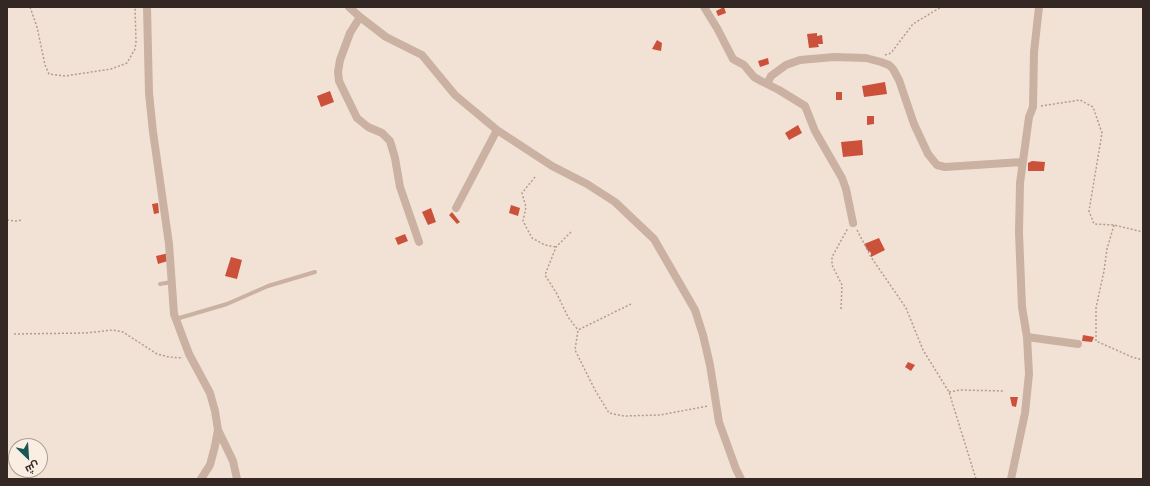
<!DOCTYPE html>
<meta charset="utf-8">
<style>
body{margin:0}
#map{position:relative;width:1150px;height:486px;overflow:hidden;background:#f2e2d6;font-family:"PT Sans",Cairo,sans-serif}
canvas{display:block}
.frame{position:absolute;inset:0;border:8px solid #342825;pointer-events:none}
.north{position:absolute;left:8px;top:438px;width:40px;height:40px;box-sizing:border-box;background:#faede2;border:1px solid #ab9e96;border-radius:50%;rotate:155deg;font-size:11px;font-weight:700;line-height:16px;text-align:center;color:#342825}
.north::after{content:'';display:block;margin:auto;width:14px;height:18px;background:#195756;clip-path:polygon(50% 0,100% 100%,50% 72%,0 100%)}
</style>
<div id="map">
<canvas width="1150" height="486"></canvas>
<div class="frame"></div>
<div class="north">ش</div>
</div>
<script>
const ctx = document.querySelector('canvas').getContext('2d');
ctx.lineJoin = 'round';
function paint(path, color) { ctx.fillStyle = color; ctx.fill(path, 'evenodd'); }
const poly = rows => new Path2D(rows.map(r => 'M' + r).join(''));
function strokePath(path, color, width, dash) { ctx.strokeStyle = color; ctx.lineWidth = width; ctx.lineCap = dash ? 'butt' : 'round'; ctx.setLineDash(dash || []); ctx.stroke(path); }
paint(poly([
 [724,7,726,13,718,16,716,11],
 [817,33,817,36,822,35,823,44,818,44,819,47,809,48,807,34],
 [657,40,662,43,661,51,652,49],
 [768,58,769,64,760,67,758,61],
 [885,82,887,94,864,97,862,86],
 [330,91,334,102,321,107,317,96],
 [836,92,842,92,842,100,836,100],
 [867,116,874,116,874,124,867,125],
 [798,125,802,133,789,140,785,133],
 [862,140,863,155,843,157,841,142],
 [1032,161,1045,162,1044,171,1028,171,1028,163],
 [158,203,159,213,154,214,152,204],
 [511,205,520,208,518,216,509,213],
 [431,208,436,222,428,225,422,212],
 [452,212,460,222,457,224,449,215],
 [405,234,408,241,398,245,395,238],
 [879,238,885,250,871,257,871,253,869,251,868,251,864,244],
 [169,253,171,260,158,264,156,256],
 [231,257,242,260,237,279,225,276],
 [1083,335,1094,337,1092,342,1082,341],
 [908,362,915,365,911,371,905,367],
 [1010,397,1018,397,1016,407,1012,406]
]), '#cc513a');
strokePath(poly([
 [30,7,37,27,45,65,49,74,65,76,111,69,127,63,135,49,136,42,135,7],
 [885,55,891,53,913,24,941,7],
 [1041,106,1080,100,1093,107,1102,133,1089,211,1094,224,1114,225,1143,232],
 [535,177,522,193,526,207,523,221,532,238,545,245,556,247],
 [7,220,16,221,22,220],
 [1114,225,1107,249,1104,271,1096,308,1096,341,1132,357,1143,360],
 [857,230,871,257,906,308,923,350,949,392,976,479],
 [571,232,556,247,545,275,557,294,568,317,578,330],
 [631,304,578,330,575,350,595,390,609,413,624,416,660,415,708,406],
 [841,309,842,285,832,265,832,257,848,228],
 [14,334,86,333,113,330,123,332,157,354,169,357,183,358],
 [949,392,960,390,1003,391]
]), '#b69b8c', 1.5, [2, 2]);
strokePath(poly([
 [160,284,172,282],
 [176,319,227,304,268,286,315,272]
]), '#cab1a2', 4);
strokePath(poly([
 [147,7,149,93,153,132,169,244,174,314,189,354,210,393,215,411,218,430,233,461,237,479],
 [349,7,360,17,386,37,422,55,455,95,497,130,552,166,587,184,615,202,654,239,695,310,703,335,710,365,719,422,736,469,741,479],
 [704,7,717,28,733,59,744,65,754,77,761,81,779,90,805,106,815,131,842,178,846,189,853,223],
 [360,17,350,33,340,60,338,72,339,81,357,118,368,127,382,133,390,141,395,158,400,187,419,242],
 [767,84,771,76,786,65,800,60,834,57,866,58,881,62,889,65,893,69,899,80,914,124,928,154,937,165,945,167,1022,162],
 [456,208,497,130],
 [1027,337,1078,344],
 [201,479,210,465,215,446,218,430],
 [1011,479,1025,413,1029,374,1027,337,1022,307,1019,233,1020,183,1029,117,1033,107,1034,52,1039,7]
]), '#cab1a2', 8);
</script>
